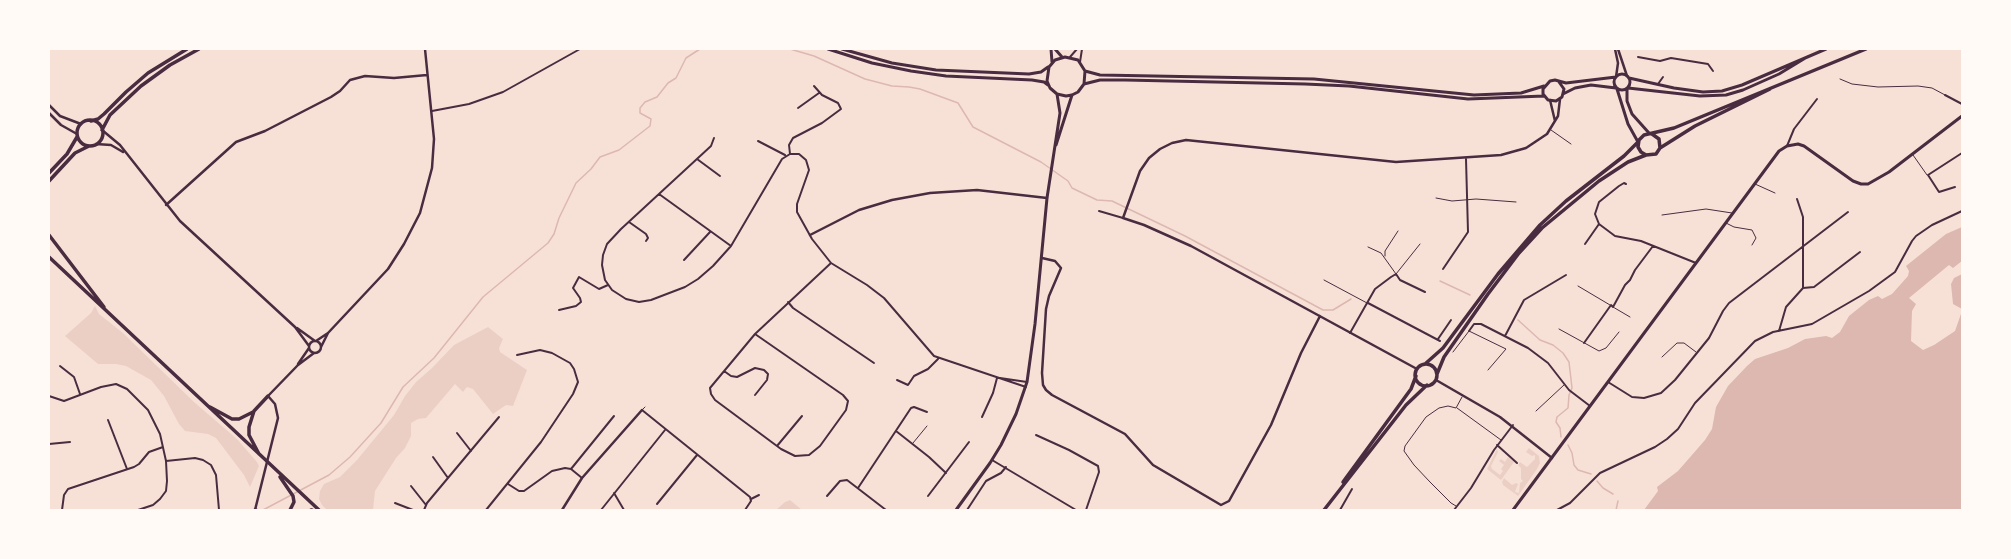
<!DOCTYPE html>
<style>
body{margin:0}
#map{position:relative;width:2011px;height:559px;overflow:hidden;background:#f7e1d7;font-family:"IBM Plex Sans",sans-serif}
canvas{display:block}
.frame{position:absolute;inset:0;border:50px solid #fffaf5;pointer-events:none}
</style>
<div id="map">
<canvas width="2011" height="559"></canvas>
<div class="frame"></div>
</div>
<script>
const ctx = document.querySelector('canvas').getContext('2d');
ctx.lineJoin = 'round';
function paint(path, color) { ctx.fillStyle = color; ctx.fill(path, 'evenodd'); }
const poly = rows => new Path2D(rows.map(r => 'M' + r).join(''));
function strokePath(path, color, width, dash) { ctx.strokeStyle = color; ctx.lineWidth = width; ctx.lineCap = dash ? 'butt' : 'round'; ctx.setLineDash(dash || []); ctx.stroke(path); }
paint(poly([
 [95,306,99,314,123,333,194,402,237,439,257,462,259,466,250,487,244,475,216,438,208,434,185,431,179,424,164,396,151,380,126,366,116,364,98,364,65,336,91,313],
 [488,327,503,339,499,348,500,352,527,370,513,406,506,405,493,414,473,389,467,387,463,392,455,384,426,418,418,419,411,423,411,436,405,448,396,458,375,491,373,510,327,510,322,505,319,499,320,491,324,484,340,477,357,460,394,415,405,396,416,382,432,368,454,345],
 [1529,448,1539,456,1540,463,1537,469,1518,496,1503,485,1502,482,1504,478,1512,485,1516,483,1518,484,1515,492,1519,493,1520,483,1523,481,1521,479,1521,468,1518,465,1520,462,1527,467,1535,459,1535,455,1532,456,1526,452],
 [1497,449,1498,452,1491,466,1492,469,1500,475,1503,471,1501,469,1504,465,1499,461,1501,459,1505,462,1508,457,1514,462,1501,480,1487,469],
 [790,500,802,510,776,510,785,502]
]), '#ebcfc5');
paint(poly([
 [1962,227,1962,261,1953,268,1949,265,1909,298,1916,304,1912,311,1911,341,1923,350,1934,345,1955,331,1962,311,1962,510,1644,510,1658,491,1657,487,1678,471,1705,440,1712,429,1716,407,1728,386,1747,366,1755,359,1788,348,1805,339,1826,336,1832,338,1840,332,1849,316,1869,300,1878,296,1882,299,1892,294,1908,276,1909,271,1906,266,1946,234],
 [1962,274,1962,309,1953,304,1951,284,1954,278]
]), '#dcb8b0');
strokePath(poly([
 [790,49,814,56,865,79,892,86,909,87,920,89,958,103,973,127,1041,162,1068,181,1072,188,1097,200,1112,201,1185,236,1323,310,1333,310,1351,299],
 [1440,281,1470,295],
 [1518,320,1540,340,1553,345,1563,353,1569,362,1572,388,1569,395,1568,408,1557,417,1556,422,1560,428,1561,437],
 [1568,445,1572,453,1574,465,1578,470,1591,474],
 [1597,481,1603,488,1613,494],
 [263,510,329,475,350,457,381,423,403,387,434,358,483,297,548,243,554,234,559,218,576,183,591,169,600,157,619,150,650,126,651,119,640,113,640,108,645,102,657,97,668,83,676,78,686,58,700,49],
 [1616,510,1618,501]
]), '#dcb8b0', 1.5);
strokePath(poly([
 [1840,79,1852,84,1878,87,1918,86,1932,88,1945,95],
 [1551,130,1571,144],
 [1913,155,1927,175],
 [1755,184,1775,193],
 [1436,198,1452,201,1476,199,1516,202],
 [1662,215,1706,209,1732,213],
 [1726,223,1734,227,1752,230,1756,238,1752,245],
 [1368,247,1381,253,1396,274,1420,244],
 [1385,256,1385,251,1398,231],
 [1324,280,1367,303],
 [1578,286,1610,305],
 [1613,307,1630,317],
 [1559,329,1599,351,1606,348,1619,332],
 [1453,352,1469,331,1506,349,1488,370],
 [1662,357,1677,343,1684,343,1696,352],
 [1457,408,1501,440],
 [642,410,645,407],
 [1536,411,1564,385],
 [913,443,927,426],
 [1456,506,1451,503,1430,482,1414,465,1404,451,1405,446,1426,417,1439,408,1448,406,1456,408,1462,397]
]), '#4a2c40', 1);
strokePath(poly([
 [1070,57,1077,49],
 [1638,57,1660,61,1671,58,1708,64,1713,71],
 [1080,62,1082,49],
 [1658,84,1663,77],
 [1945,95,1962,104],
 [798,108,819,93],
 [432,111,469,104,503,92,580,49],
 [714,138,711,146,621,229,607,244,603,255,602,265,605,280,612,290,626,299,639,302,651,300,685,287,698,279,713,266,731,246,782,159,790,154,799,154,806,160,809,170,797,204,797,212,812,239,831,263,867,285,884,298,934,356,1026,387],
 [758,141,785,155],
 [1787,146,1794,129,1817,99],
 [790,154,789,145,793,138,822,123,841,109,838,103,822,95,814,86],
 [697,159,720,176],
 [1626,184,1624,183,1619,186,1599,202,1595,214,1599,224,1615,236,1641,241,1696,263],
 [1955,187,1939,192,1928,175,1962,153],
 [659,194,731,246],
 [1099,211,1123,218],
 [629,222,646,234,648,238,646,241],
 [1585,244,1599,224],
 [684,260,710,232],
 [1443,269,1468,232,1466,159],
 [1803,288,1814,287,1860,252],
 [788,302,793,308,874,363],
 [1368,303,1440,341],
 [559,310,576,306,581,302,580,298,573,288,579,277,599,289,608,285],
 [1469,331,1474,324,1481,324,1528,348,1548,363,1569,390,1590,406],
 [1779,331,1786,307,1803,288,1803,217,1797,199],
 [1350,333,1375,289,1391,277,1396,274,1400,280,1425,292],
 [755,334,843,395,848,401,846,410,820,446,809,455,795,456,781,449,715,400,711,394,710,388,755,334,831,263],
 [1505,336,1524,300,1566,275],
 [1438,339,1451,320],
 [1584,343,1611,305,1613,307,1625,285,1630,280,1635,270,1653,246],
 [60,366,74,377,80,394],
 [724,371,731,376,737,377,755,368,764,370,768,374,767,380,755,395],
 [1000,378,1027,382],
 [897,380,908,385,914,376,928,369,938,359],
 [1608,382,1632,397,1644,398,1661,393,1675,380,1709,338,1723,311,1729,303,1848,212],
 [49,396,64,401,101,387,116,384,127,389,148,410,160,434,166,461,167,481,166,491,160,499,153,505,138,510],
 [642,410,750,497,751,501,745,510],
 [982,417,993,393,997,378],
 [108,420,127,469],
 [896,431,929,457,946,473],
 [457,433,471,451],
 [1036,435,1069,450,1098,466,1099,472,1086,510],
 [49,444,70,442],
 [1497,445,1517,463],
 [777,446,802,416],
 [433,457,448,478],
 [992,460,1076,510],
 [166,461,195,458,203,460,211,465,216,475,219,510],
 [571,469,614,416],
 [508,484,519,491,524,491,552,471,565,468,571,469,582,478],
 [411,486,426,505],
 [858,488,911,408,914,407,927,412],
 [614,493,624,510],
 [827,496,840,481,847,480,886,510],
 [928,496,969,442],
 [751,499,759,495],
 [395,503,413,510],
 [657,504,697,455],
 [62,510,64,495,68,489,134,467,139,464,149,452,163,447],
 [424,510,427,503,499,417],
 [486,510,541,442,573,394,578,382,574,369,570,363,552,353,540,350,517,355],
 [601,510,665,430],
 [967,510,986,481,1001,473,1006,467],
 [1340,510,1352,489],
 [1454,510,1471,488,1494,450,1513,425],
 [1557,510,1570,503,1600,473,1655,447,1667,439,1678,429,1695,403,1755,341,1773,332,1812,324,1869,291,1895,272,1912,241,1916,236,1932,225,1962,211]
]), '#4a2c40', 2);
strokePath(poly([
 [1615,49,1618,63,1616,77],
 [1618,49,1627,76],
 [1550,100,1555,121],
 [49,105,60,116,81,124],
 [49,113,61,125,77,134],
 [102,130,120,145,180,221,295,327,309,346],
 [96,144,111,145,123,152],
 [166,205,236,142,265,131,331,97,340,91,350,80,365,76,394,78,427,75],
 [810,235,859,210,892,200,930,193,977,190,1047,198],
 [1042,258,1055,261,1061,268,1049,296,1046,309,1042,373,1043,385,1046,390,1052,395,1125,434,1153,465,1221,505,1229,501,1271,425,1301,353,1320,316],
 [297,328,315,341],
 [316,341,328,333,388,269,404,244,420,213,432,168,434,139,425,49],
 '309 347a6 6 0 1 1 12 0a6 6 0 1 1-12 0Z',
 [321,347,328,333],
 [298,364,309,348],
 [1417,369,1191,246,1144,225,1123,218,1140,171,1149,158,1160,149,1172,143,1186,140,1396,162,1501,155,1526,148,1547,134,1558,116,1560,99],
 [1436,380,1500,417,1552,458],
 [255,510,278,418,275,404,268,396,298,365,314,353],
 [562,510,582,478,642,410]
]), '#4a2c40', 2.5);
strokePath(poly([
 [828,49,872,63,911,71,946,76,1032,80,1044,82,1048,85],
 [842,49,892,63,936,70,1029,74,1041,72,1048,67],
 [1051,49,1052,62],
 [1055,49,1062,57],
 [1085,71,1084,84,1078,92,1072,95,1066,96,1057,94,1050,88,1047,81,1049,67,1055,60,1065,57,1078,60,1085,71,1100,75,1314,79,1474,95,1521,93,1544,86],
 '1614 82a8 8 0 1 1 16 0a8 8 0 1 1-16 0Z',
 [1629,78,1674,88,1703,92,1722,91,1742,85,1826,49],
 [1559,82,1564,89,1562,97,1556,101,1548,100,1543,94,1543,89,1550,81,1555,80,1566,83,1616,77],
 [1084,84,1100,80,1125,80,1305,84,1349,86,1468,99,1544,96],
 [1628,88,1700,96,1726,95,1743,90,1779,74,1807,57],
 [1617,89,1628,124,1638,142],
 [1627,89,1627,101,1632,114,1649,133],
 [1563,94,1575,88,1591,85,1616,88],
 [1056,145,1072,95],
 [956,510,990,463,1001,445,1016,414,1027,382,1035,324,1047,198,1060,113,1057,94],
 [1513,510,1779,151,1787,146,1798,144,1804,146,1853,181,1861,184,1868,184,1889,172,1962,116]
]), '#4a2c40', 3);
strokePath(poly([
 '77 133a13 13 0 1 1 26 0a13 13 0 1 1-26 0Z',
 [91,121,98,119,104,114,126,92,148,73,187,49],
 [102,130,110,115,141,86,170,65,199,49],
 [49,173,67,154,77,137],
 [49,181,75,153,89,146]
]), '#4a2c40', 3.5);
strokePath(poly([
 [1652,134,1659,139,1660,148,1656,154,1646,155,1641,152,1638,147,1639,140,1644,135,1674,128,1866,49],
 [1660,148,1695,126,1770,89],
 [49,235,104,307],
 [49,257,319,510],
 [1425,364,1443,348,1498,274,1540,225,1566,201,1624,156,1638,142],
 '1415 375a11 11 0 1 1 22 0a11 11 0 1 1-22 0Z',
 [1437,374,1444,357,1488,294,1519,253,1542,228,1599,181,1628,162,1646,155],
 [210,407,232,419,239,419,253,412],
 [259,454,249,435,249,427,254,411,268,396],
 [280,477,293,496,294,502,290,510],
 [1343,482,1411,389,1416,376],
 [255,510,256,510],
 [311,510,312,510],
 [1324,510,1406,405,1427,385]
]), '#4a2c40', 3.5);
</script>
